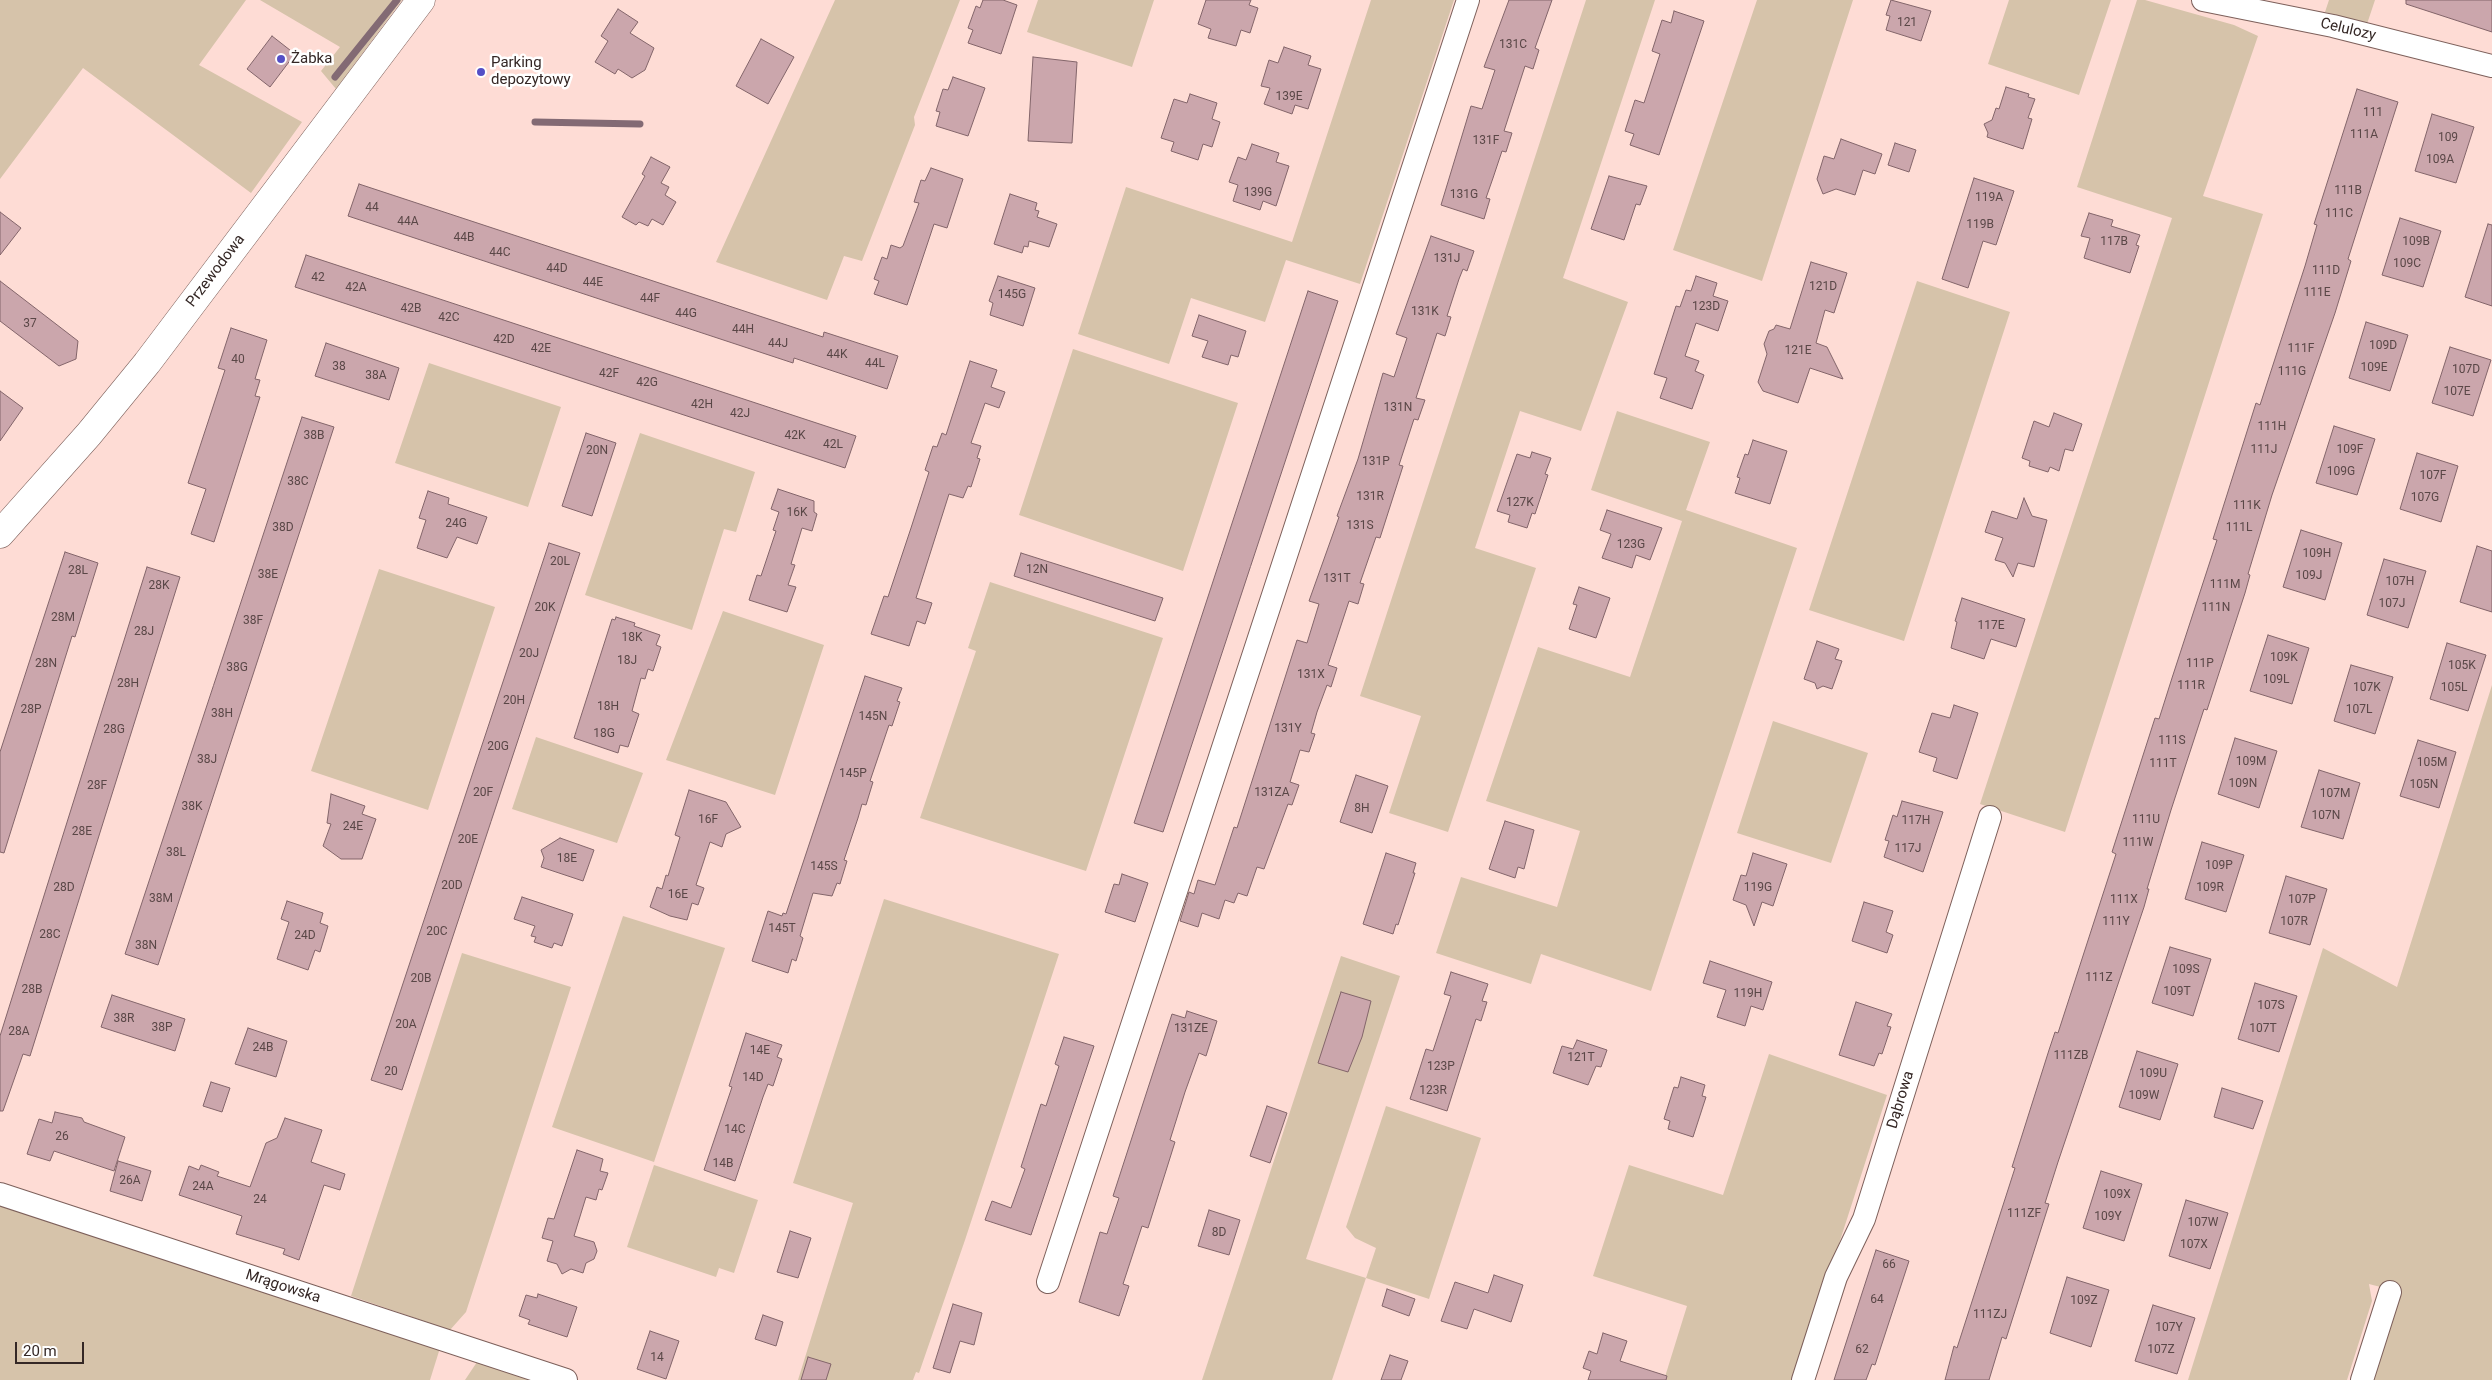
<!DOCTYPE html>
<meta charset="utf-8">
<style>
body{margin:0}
#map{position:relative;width:2492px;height:1380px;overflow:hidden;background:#fedcd5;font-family:Roboto,sans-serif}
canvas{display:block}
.scale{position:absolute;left:15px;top:1342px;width:69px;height:22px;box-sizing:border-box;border:2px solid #342725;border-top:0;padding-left:6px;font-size:15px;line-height:18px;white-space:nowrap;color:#342725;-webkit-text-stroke:4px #fff;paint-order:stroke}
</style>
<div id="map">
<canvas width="2492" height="1380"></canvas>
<div class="scale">20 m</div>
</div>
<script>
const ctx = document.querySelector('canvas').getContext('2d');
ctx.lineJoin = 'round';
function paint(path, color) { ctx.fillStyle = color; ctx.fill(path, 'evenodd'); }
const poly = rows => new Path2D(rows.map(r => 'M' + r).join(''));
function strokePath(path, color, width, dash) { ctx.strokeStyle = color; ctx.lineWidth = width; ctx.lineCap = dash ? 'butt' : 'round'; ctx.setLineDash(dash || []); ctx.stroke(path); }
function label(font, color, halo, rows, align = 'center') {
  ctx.font = font + ' Roboto,sans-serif'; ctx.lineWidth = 5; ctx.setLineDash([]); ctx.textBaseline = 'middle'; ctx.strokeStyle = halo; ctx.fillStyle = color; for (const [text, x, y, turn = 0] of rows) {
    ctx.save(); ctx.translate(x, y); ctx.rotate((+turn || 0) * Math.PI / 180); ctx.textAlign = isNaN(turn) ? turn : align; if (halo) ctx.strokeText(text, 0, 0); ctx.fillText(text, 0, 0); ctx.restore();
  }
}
paint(poly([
 [0,0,246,0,199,65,302,122,251,193,83,68,0,179],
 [260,0,402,0,336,89,321,71,340,47],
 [835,0,960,0,914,117,915,125,862,261,844,256,827,300,716,262],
 [1038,0,1154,0,1132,67,1027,32],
 [1371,0,1454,0,1360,284,1286,260,1265,322,1191,298,1169,364,1078,334,1126,187,1292,242],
 [1586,0,1655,0,1563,278,1628,302,1581,431,1520,411,1475,548,1536,568,1448,832,1389,813,1421,716,1360,696],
 [1757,0,1853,0,1762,281,1673,250],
 [2009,0,2111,0,2079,95,1988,64],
 [2137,0,2145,0,2234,25,2258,36,2203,196,2263,214,2065,832,1980,804,2172,218,2077,187],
 [2329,0,2375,0,2367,24,2325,12],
 [1917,281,2010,312,1904,641,1809,610],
 [1073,349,1238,403,1183,571,1019,515],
 [429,363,561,407,528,507,395,463],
 [1617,411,1710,442,1686,510,1797,548,1651,991,1541,954,1531,984,1436,953,1461,877,1557,907,1580,831,1486,801,1538,647,1630,677,1682,521,1591,490],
 [640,433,755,472,736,532,724,529,692,630,585,595],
 [379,569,495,607,428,810,311,771],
 [990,582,1163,638,1086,871,920,818,976,651,968,648],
 [723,611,824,645,775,795,666,760],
 [2492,685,2492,1380,2369,1380,2396,1291,2369,1284,2372,1301,2347,1380,2188,1380,2323,948,2397,987],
 [1773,721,1868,753,1831,863,1737,833],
 [536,737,643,773,617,843,512,809],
 [884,899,1059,954,965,1240,919,1373,916,1372,913,1380,798,1380,853,1203,793,1183],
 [623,916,725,948,654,1162,552,1127],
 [462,953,571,987,466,1312,450,1330,351,1296],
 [1341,956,1400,976,1306,1259,1366,1278,1376,1248,1355,1238,1346,1227,1386,1106,1481,1138,1455,1219,1429,1299,1366,1278,1332,1380,1202,1380],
 [1769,1054,1887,1095,1795,1380,1664,1380,1687,1306,1593,1276,1629,1165,1723,1195],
 [654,1165,758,1200,734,1273,719,1268,716,1277,627,1247],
 [0,1206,440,1348,430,1380,0,1380],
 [477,1362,546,1380,465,1380]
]), '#d6c3aa');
strokePath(poly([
 [335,77,397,0],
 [535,122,640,124]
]), '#836a74', 7);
const building = poly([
 [983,0,1003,0,1017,5,1001,54,968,43,973,30,968,28,976,6,980,8,983,0],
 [1206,0,1251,0,1249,5,1258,8,1250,33,1241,30,1236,46,1208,38,1211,29,1198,24,1206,0],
 [1509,0,1552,0,1535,48,1539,50,1533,69,1525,66,1504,131,1512,133,1506,152,1502,151,1493,178,1486,198,1490,199,1484,219,1441,205,1471,106,1482,109,1495,70,1484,67,1509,0],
 [1891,0,1931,11,1921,41,1886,30,1890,16,1886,15,1891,0],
 [2406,0,2492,0,2492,32,2406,4,2406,0],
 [618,9,638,22,630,33,654,48,645,70,632,78,618,69,615,74,595,62,608,41,601,36,618,9],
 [1674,11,1704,21,1659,155,1630,145,1634,134,1625,131,1635,100,1644,103,1660,54,1652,51,1662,20,1671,23,1674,11],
 [272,36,295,54,270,87,247,69,272,36],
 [761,39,794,57,768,104,736,86,761,39],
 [1284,47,1311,56,1308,65,1321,69,1308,109,1295,105,1292,114,1264,104,1270,88,1261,86,1269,60,1278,63,1284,47],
 [1033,57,1077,62,1072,143,1028,141,1033,57],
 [953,77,985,88,968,136,936,126,940,112,936,111,943,89,948,90,953,77],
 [2006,87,2029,94,2028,97,2035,99,2028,118,2032,119,2023,149,1987,137,1988,133,1984,124,1992,120,1996,108,1999,109,2006,87],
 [2357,89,2398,102,2348,259,2351,261,2335,313,2272,495,2248,574,2250,575,2245,593,2207,710,2204,709,2171,810,2147,889,2149,889,2144,907,2058,1162,2045,1203,2049,1204,2006,1339,2002,1337,1989,1380,1945,1380,1954,1346,1957,1348,2015,1168,2012,1167,2049,1050,2055,1032,2058,1033,2103,894,2116,854,2112,852,2155,718,2159,719,2172,678,2217,540,2213,539,2256,403,2260,405,2305,266,2317,225,2314,224,2357,89],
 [1190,94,1217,103,1212,119,1220,122,1212,147,1203,144,1198,160,1171,151,1174,142,1161,138,1174,99,1187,103,1190,94],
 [2432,114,2474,127,2456,183,2415,171,2432,114],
 [1841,139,1882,154,1875,174,1863,170,1855,195,1836,189,1823,194,1817,179,1824,156,1834,159,1841,139],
 [1895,143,1916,150,1909,172,1888,165,1895,143],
 [1252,144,1279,153,1276,162,1289,166,1276,206,1263,201,1260,210,1233,201,1238,185,1229,182,1238,157,1246,160,1252,144],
 [651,157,670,167,661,183,669,187,665,195,676,202,663,225,652,219,648,226,639,222,636,225,622,217,645,176,642,174,651,157],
 [931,168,963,179,947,228,934,224,907,305,874,294,879,281,874,279,882,257,887,259,891,245,900,248,903,246,919,203,914,202,921,180,925,181,931,168],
 [1609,176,1647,186,1640,205,1636,204,1624,240,1591,229,1609,176],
 [1974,178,2014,191,1996,245,1983,241,1968,288,1942,279,1974,178],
 [359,184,823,337,824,332,898,356,887,389,794,358,793,363,348,216,359,184],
 [1010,194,1037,203,1035,210,1039,211,1037,217,1057,224,1049,247,1029,241,1028,247,1024,246,1022,253,994,244,1010,194],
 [0,212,21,228,0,255,0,212],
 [2089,213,2113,220,2111,226,2140,235,2136,245,2139,246,2130,273,2084,258,2090,238,2081,236,2089,213],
 [2400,218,2441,231,2423,287,2382,275,2400,218],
 [2488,224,2492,225,2492,306,2465,297,2488,224],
 [1431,236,1474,251,1467,271,1463,269,1459,279,1447,316,1451,317,1445,336,1437,333,1416,398,1425,400,1418,420,1414,419,1399,465,1403,466,1380,538,1376,537,1360,583,1364,584,1358,604,1349,601,1328,665,1337,668,1331,687,1327,685,1317,712,1311,733,1315,734,1309,752,1300,750,1290,782,1299,785,1292,805,1288,804,1264,869,1257,867,1247,896,1238,893,1234,903,1225,900,1219,919,1202,913,1198,927,1180,921,1189,892,1194,894,1198,880,1215,885,1234,827,1237,828,1297,640,1307,643,1319,604,1309,601,1339,517,1337,516,1358,459,1383,373,1394,377,1407,338,1396,334,1431,236],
 [306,255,856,436,845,468,295,287,306,255],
 [1811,262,1847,273,1834,313,1825,310,1816,343,1827,347,1843,379,1810,368,1798,403,1763,391,1758,382,1767,354,1764,344,1769,331,1774,329,1776,325,1790,329,1811,262],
 [998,276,1035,288,1023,326,990,315,993,303,989,301,998,276],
 [1696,276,1717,283,1713,296,1728,301,1718,331,1696,323,1685,356,1699,361,1695,371,1704,375,1692,409,1660,398,1667,378,1654,374,1676,306,1680,307,1686,290,1691,291,1696,276],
 [0,281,78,341,76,359,59,366,0,321,0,281],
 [1308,291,1338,301,1163,832,1134,823,1308,291],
 [1199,315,1246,331,1238,357,1231,355,1228,365,1202,357,1208,341,1192,336,1199,315],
 [2366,322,2408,335,2390,391,2349,378,2366,322],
 [231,328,267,340,255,379,260,380,255,396,260,397,214,542,191,534,206,489,188,483,225,370,218,368,231,328],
 [326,343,399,368,389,400,315,376,326,343],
 [2450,347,2491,360,2473,416,2432,403,2450,347],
 [970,361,997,370,991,387,1005,392,999,408,985,403,971,443,981,446,977,458,980,459,971,487,968,486,963,498,949,494,916,598,932,603,925,624,917,621,909,646,871,634,884,596,888,597,911,528,929,472,925,470,933,446,937,447,942,433,946,435,970,361],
 [0,391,23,408,0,441,0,391],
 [2054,413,2082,424,2073,451,2065,449,2059,471,2050,467,2048,472,2029,466,2030,461,2022,458,2034,421,2049,427,2054,413],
 [302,417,334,427,158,965,125,954,302,417],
 [2334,426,2375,439,2357,495,2316,483,2334,426],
 [586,433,616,443,592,516,562,506,586,433],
 [1753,440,1787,451,1770,504,1735,493,1740,478,1737,477,1745,454,1748,455,1753,440],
 [1532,452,1551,458,1545,474,1548,475,1535,514,1532,513,1527,528,1508,522,1510,515,1497,511,1517,454,1530,458,1532,452],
 [2417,453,2458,466,2441,522,2400,509,2417,453],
 [778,489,814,501,814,512,817,514,812,531,802,528,791,564,795,565,788,585,796,587,787,612,749,600,757,575,761,576,776,531,773,530,779,512,771,509,778,489],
 [428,491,449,498,448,504,487,517,477,544,457,537,447,558,417,548,426,520,419,518,428,491],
 [2024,498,2032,516,2047,520,2034,567,2018,563,2013,577,2005,563,1995,560,2003,538,1985,532,1992,511,2017,519,2024,498],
 [1607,510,1662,528,1650,560,1636,555,1632,568,1602,558,1611,534,1600,530,1607,510],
 [2301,530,2342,543,2325,600,2283,587,2301,530],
 [549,543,580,553,402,1090,371,1080,549,543],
 [2477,546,2492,551,2492,612,2460,602,2477,546],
 [65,552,98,563,75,637,72,636,4,853,0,852,0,752,65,552],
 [1021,553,1163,598,1155,621,1014,576,1021,553],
 [2384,559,2426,571,2408,628,2367,615,2384,559],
 [147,567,180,577,30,1056,23,1054,3,1111,0,1111,0,1036,147,567],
 [1579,587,1610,598,1596,638,1569,629,1577,605,1573,604,1579,587],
 [1962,598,2025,619,2016,647,1991,639,1984,659,1951,648,1957,622,1955,621,1962,598],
 [616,617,635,623,634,626,660,635,656,645,661,647,653,671,648,669,645,679,641,678,632,711,639,714,628,747,620,745,618,753,574,738,612,619,615,620,616,617],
 [2268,635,2309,648,2292,704,2250,691,2268,635],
 [1817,641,1839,649,1835,659,1842,661,1832,689,1823,686,1817,689,1815,683,1804,679,1817,641],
 [2447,643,2486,655,2468,711,2430,699,2447,643],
 [2351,665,2393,677,2375,734,2334,721,2351,665],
 [865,676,902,688,897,701,900,702,892,726,889,725,870,781,873,782,866,805,862,804,858,818,844,860,847,861,840,884,837,883,832,896,813,893,800,936,803,938,796,961,792,959,788,973,752,961,768,911,782,916,783,913,786,914,865,676],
 [1954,705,1978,713,1957,779,1933,771,1937,758,1919,752,1932,713,1950,718,1954,705],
 [2235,738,2277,751,2259,808,2218,794,2235,738],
 [2418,740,2456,752,2439,808,2400,796,2418,740],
 [2319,770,2360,783,2343,839,2301,827,2319,770],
 [1356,775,1388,786,1372,833,1340,822,1356,775],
 [689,790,726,802,741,827,726,834,722,847,710,842,696,885,704,888,698,905,692,903,687,920,670,916,650,907,657,887,662,889,666,875,668,876,680,837,675,835,689,790],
 [331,794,365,806,362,814,376,819,362,859,341,859,323,846,331,824,327,823,331,794],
 [1902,801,1943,812,1923,872,1884,857,1889,841,1885,840,1893,815,1897,817,1902,801],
 [1505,821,1534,830,1524,869,1518,867,1515,878,1489,869,1505,821],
 [560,838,594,850,583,881,541,867,544,858,541,850,560,838],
 [2202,842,2244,855,2226,912,2185,899,2202,842],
 [1386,853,1416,863,1413,873,1415,873,1398,925,1396,924,1393,934,1363,924,1386,853],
 [1753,853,1787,864,1773,906,1762,902,1754,926,1746,905,1733,900,1741,875,1746,876,1753,853],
 [1122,874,1148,883,1135,922,1105,912,1114,884,1119,885,1122,874],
 [2286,876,2327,889,2310,945,2269,933,2286,876],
 [522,897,573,914,562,946,554,943,552,948,534,942,536,937,531,936,535,926,514,919,522,897],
 [287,901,323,913,320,923,328,926,320,952,315,950,308,970,277,959,289,922,281,919,287,901],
 [1864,902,1893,911,1886,932,1893,935,1887,953,1852,941,1864,902],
 [2170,947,2211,959,2193,1016,2152,1003,2170,947],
 [1710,961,1772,982,1763,1010,1751,1006,1745,1026,1717,1017,1726,990,1703,983,1710,961],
 [1451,972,1488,984,1482,1001,1487,1002,1481,1021,1476,1019,1447,1111,1410,1099,1426,1049,1433,1051,1451,996,1444,994,1451,972],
 [2255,983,2297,996,2279,1052,2238,1039,2255,983],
 [1341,992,1371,1001,1362,1037,1348,1072,1318,1063,1341,992],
 [112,995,185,1019,175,1051,101,1027,112,995],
 [1856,1002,1892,1014,1887,1026,1891,1027,1882,1054,1879,1053,1874,1066,1839,1055,1856,1002],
 [1187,1011,1217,1021,1206,1056,1199,1053,1185,1092,1170,1140,1175,1142,1148,1228,1142,1226,1123,1284,1129,1286,1119,1316,1079,1302,1100,1232,1107,1234,1119,1198,1113,1196,1172,1014,1185,1018,1187,1011],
 [248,1028,287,1041,276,1077,235,1064,248,1028],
 [746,1033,782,1045,777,1057,782,1059,773,1086,768,1084,763,1097,735,1181,704,1170,732,1087,729,1086,746,1033],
 [1064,1037,1094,1046,1031,1235,985,1220,992,1201,1011,1208,1025,1169,1021,1167,1041,1104,1046,1106,1059,1066,1055,1064,1064,1037],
 [1577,1040,1607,1050,1601,1067,1596,1066,1588,1085,1553,1073,1562,1046,1573,1049,1577,1040],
 [2137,1051,2178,1064,2160,1120,2119,1107,2137,1051],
 [1681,1077,1705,1085,1702,1096,1706,1097,1693,1137,1668,1129,1670,1121,1664,1119,1674,1087,1678,1088,1681,1077],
 [211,1082,230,1088,222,1112,203,1106,211,1082],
 [2222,1088,2263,1101,2253,1129,2214,1117,2222,1088],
 [1267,1106,1287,1113,1270,1163,1250,1156,1267,1106],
 [55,1112,82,1118,84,1122,125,1137,114,1171,54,1151,50,1161,27,1154,39,1119,52,1123,55,1112],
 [285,1118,322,1130,311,1162,345,1174,340,1190,324,1185,299,1260,283,1254,285,1249,236,1234,242,1216,179,1195,189,1166,199,1170,201,1165,219,1172,217,1176,250,1187,266,1143,277,1138,285,1118],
 [577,1150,603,1159,600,1171,608,1173,602,1190,599,1189,596,1200,586,1197,574,1236,594,1242,597,1251,594,1259,586,1263,583,1273,571,1269,562,1274,557,1264,547,1261,553,1241,542,1238,548,1218,554,1219,577,1150],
 [118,1161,151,1171,142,1201,110,1191,118,1161],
 [2101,1171,2142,1184,2124,1241,2083,1228,2101,1171],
 [2186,1200,2228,1213,2210,1269,2169,1256,2186,1200],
 [1209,1210,1240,1220,1229,1255,1198,1246,1209,1210],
 [790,1231,811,1238,798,1278,777,1272,790,1231],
 [1876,1250,1909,1261,1875,1365,1872,1364,1866,1380,1834,1380,1876,1250],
 [1494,1275,1523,1285,1511,1322,1474,1309,1467,1329,1441,1321,1455,1282,1488,1293,1494,1275],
 [2067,1277,2109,1290,2091,1347,2050,1333,2067,1277],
 [1387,1289,1415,1299,1409,1316,1382,1306,1387,1289],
 [538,1294,577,1307,567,1337,528,1324,530,1320,519,1316,526,1295,537,1298,538,1294],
 [953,1304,982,1313,974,1345,960,1341,950,1373,933,1368,953,1304],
 [2153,1305,2195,1318,2177,1374,2135,1361,2153,1305],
 [763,1315,783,1322,776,1346,755,1339,763,1315],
 [650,1331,679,1341,666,1379,637,1369,650,1331],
 [1603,1333,1627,1341,1620,1361,1667,1376,1666,1380,1588,1380,1591,1371,1583,1368,1589,1351,1597,1354,1603,1333],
 [1390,1355,1408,1361,1401,1380,1381,1380,1390,1355],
 [808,1357,831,1364,826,1380,801,1380,808,1357]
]);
paint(building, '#cba6ac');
strokePath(building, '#83656a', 1);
const minor = poly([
 [2203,0,2333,26,2492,66],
 [0,1194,566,1380],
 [1048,1282,1468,0],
 [1803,1380,1836,1277,1864,1219,1990,817],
 [2362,1380,2390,1292]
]);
const tertiary = poly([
 [0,534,89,434,147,363,421,0]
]);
strokePath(minor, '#7d605b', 24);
strokePath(tertiary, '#7d605b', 29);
strokePath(minor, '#fff', 22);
strokePath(tertiary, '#fff', 28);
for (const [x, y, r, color] of [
 [281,59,5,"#544fc6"],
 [481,72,5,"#544fc6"]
]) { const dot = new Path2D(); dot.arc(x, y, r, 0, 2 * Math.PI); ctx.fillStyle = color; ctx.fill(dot); strokePath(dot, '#fff', 2); }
label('12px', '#5a4747', null, [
 ["121",1907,23],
 ["131C",1513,45],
 ["139E",1289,97],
 ["111",2373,113],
 ["111A",2364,135],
 ["109",2448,138],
 ["131F",1486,141],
 ["109A",2440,160],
 ["111B",2348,191],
 ["139G",1258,193],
 ["131G",1464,195],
 ["119A",1989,198],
 ["44",372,208],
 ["111C",2339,214],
 ["44A",408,222],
 ["119B",1980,225],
 ["44B",464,238],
 ["117B",2114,242],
 ["109B",2416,242],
 ["44C",500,253],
 ["131J",1447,259],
 ["109C",2407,264],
 ["44D",557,269],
 ["111D",2326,271],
 ["42",318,278],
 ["44E",593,283],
 ["121D",1823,287],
 ["42A",356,288],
 ["111E",2317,293],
 ["145G",1012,295],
 ["44F",650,299],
 ["123D",1706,307],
 ["42B",411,309],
 ["131K",1425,312],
 ["44G",686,314],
 ["42C",449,318],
 ["37",30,324],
 ["44H",743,330],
 ["42D",504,340],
 ["44J",778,344],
 ["109D",2383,346],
 ["42E",541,349],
 ["111F",2301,349],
 ["121E",1798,351],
 ["44K",837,355],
 ["40",238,360],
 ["44L",875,364],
 ["38",339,367],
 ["109E",2374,368],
 ["107D",2466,370],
 ["111G",2292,372],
 ["42F",609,374],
 ["38A",376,376],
 ["42G",647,383],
 ["107E",2457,392],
 ["42H",702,405],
 ["131N",1398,408],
 ["42J",740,414],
 ["111H",2272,427],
 ["38B",314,436],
 ["42K",795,436],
 ["42L",833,445],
 ["111J",2264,450],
 ["109F",2350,450],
 ["20N",597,451],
 ["131P",1376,462],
 ["109G",2341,472],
 ["107F",2433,476],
 ["38C",298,482],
 ["131R",1370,497],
 ["107G",2425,498],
 ["127K",1520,503],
 ["111K",2247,506],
 ["16K",797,513],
 ["24G",456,524],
 ["131S",1360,526],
 ["38D",283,528],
 ["111L",2239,528],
 ["123G",1631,545],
 ["109H",2317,554],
 ["20L",560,562],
 ["12N",1037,570],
 ["28L",78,571],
 ["38E",268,575],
 ["109J",2309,576],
 ["131T",1337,579],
 ["107H",2400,582],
 ["111M",2225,585],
 ["28K",159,586],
 ["107J",2392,604],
 ["20K",545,608],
 ["111N",2216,608],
 ["28M",63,618],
 ["38F",253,621],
 ["117E",1991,626],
 ["28J",144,632],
 ["18K",632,638],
 ["20J",529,654],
 ["109K",2284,658],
 ["18J",627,661],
 ["28N",46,664],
 ["111P",2200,664],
 ["105K",2462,666],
 ["38G",237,668],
 ["131X",1311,675],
 ["109L",2276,680],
 ["28H",128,684],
 ["111R",2191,686],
 ["107K",2367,688],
 ["105L",2454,688],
 ["20H",514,701],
 ["18H",608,707],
 ["28P",31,710],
 ["107L",2359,710],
 ["38H",222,714],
 ["145N",873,717],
 ["131Y",1288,729],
 ["28G",114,730],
 ["18G",604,734],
 ["111S",2172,741],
 ["20G",498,747],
 ["38J",207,760],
 ["109M",2251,762],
 ["105M",2432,763],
 ["111T",2163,764],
 ["145P",853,774],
 ["109N",2243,784],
 ["105N",2424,785],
 ["28F",97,786],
 ["20F",483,793],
 ["131ZA",1272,793],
 ["107M",2335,794],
 ["38K",192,807],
 ["8H",1362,809],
 ["107N",2326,816],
 ["16F",708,820],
 ["111U",2146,820],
 ["117H",1916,821],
 ["24E",353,827],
 ["28E",82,832],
 ["20E",468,840],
 ["111W",2138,843],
 ["117J",1908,849],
 ["38L",176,853],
 ["18E",567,859],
 ["109P",2219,866],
 ["145S",824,867],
 ["20D",452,886],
 ["28D",64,888],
 ["119G",1758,888],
 ["109R",2210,888],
 ["16E",678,895],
 ["38M",161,899],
 ["111X",2124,900],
 ["107P",2302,900],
 ["111Y",2116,922],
 ["107R",2294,922],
 ["145T",782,929],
 ["20C",437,932],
 ["28C",50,935],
 ["24D",305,936],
 ["38N",146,946],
 ["109S",2186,970],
 ["111Z",2099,978],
 ["20B",421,979],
 ["28B",32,990],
 ["109T",2177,992],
 ["119H",1748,994],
 ["107S",2271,1006],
 ["38R",124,1019],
 ["20A",406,1025],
 ["38P",162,1028],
 ["131ZE",1191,1029],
 ["107T",2263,1029],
 ["28A",19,1032],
 ["24B",263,1048],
 ["14E",760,1051],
 ["111ZB",2071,1056],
 ["121T",1581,1058],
 ["123P",1441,1067],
 ["20",391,1072],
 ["109U",2153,1074],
 ["14D",753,1078],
 ["123R",1433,1091],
 ["109W",2144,1096],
 ["14C",735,1130],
 ["26",62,1137],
 ["14B",723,1164],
 ["26A",130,1181],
 ["24A",203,1187],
 ["109X",2117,1195],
 ["24",260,1200],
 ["111ZF",2024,1214],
 ["109Y",2108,1217],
 ["107W",2203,1223],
 ["8D",1219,1233],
 ["107X",2194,1245],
 ["66",1889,1265],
 ["64",1877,1300],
 ["109Z",2084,1301],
 ["111ZJ",1990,1315],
 ["107Y",2169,1328],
 ["62",1862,1350],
 ["107Z",2161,1350],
 ["14",657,1358]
]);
label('15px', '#342725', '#fff', [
 ["Celulozy",2348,30,13],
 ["Przewodowa",216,271,-53],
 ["Dąbrowa",1901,1100,-73],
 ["Mrągowska",283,1287,18]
]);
label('15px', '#342725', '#fff', [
 ["Żabka",291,59],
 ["Parking",491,63],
 ["depozytowy",491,80]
], 'left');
</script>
